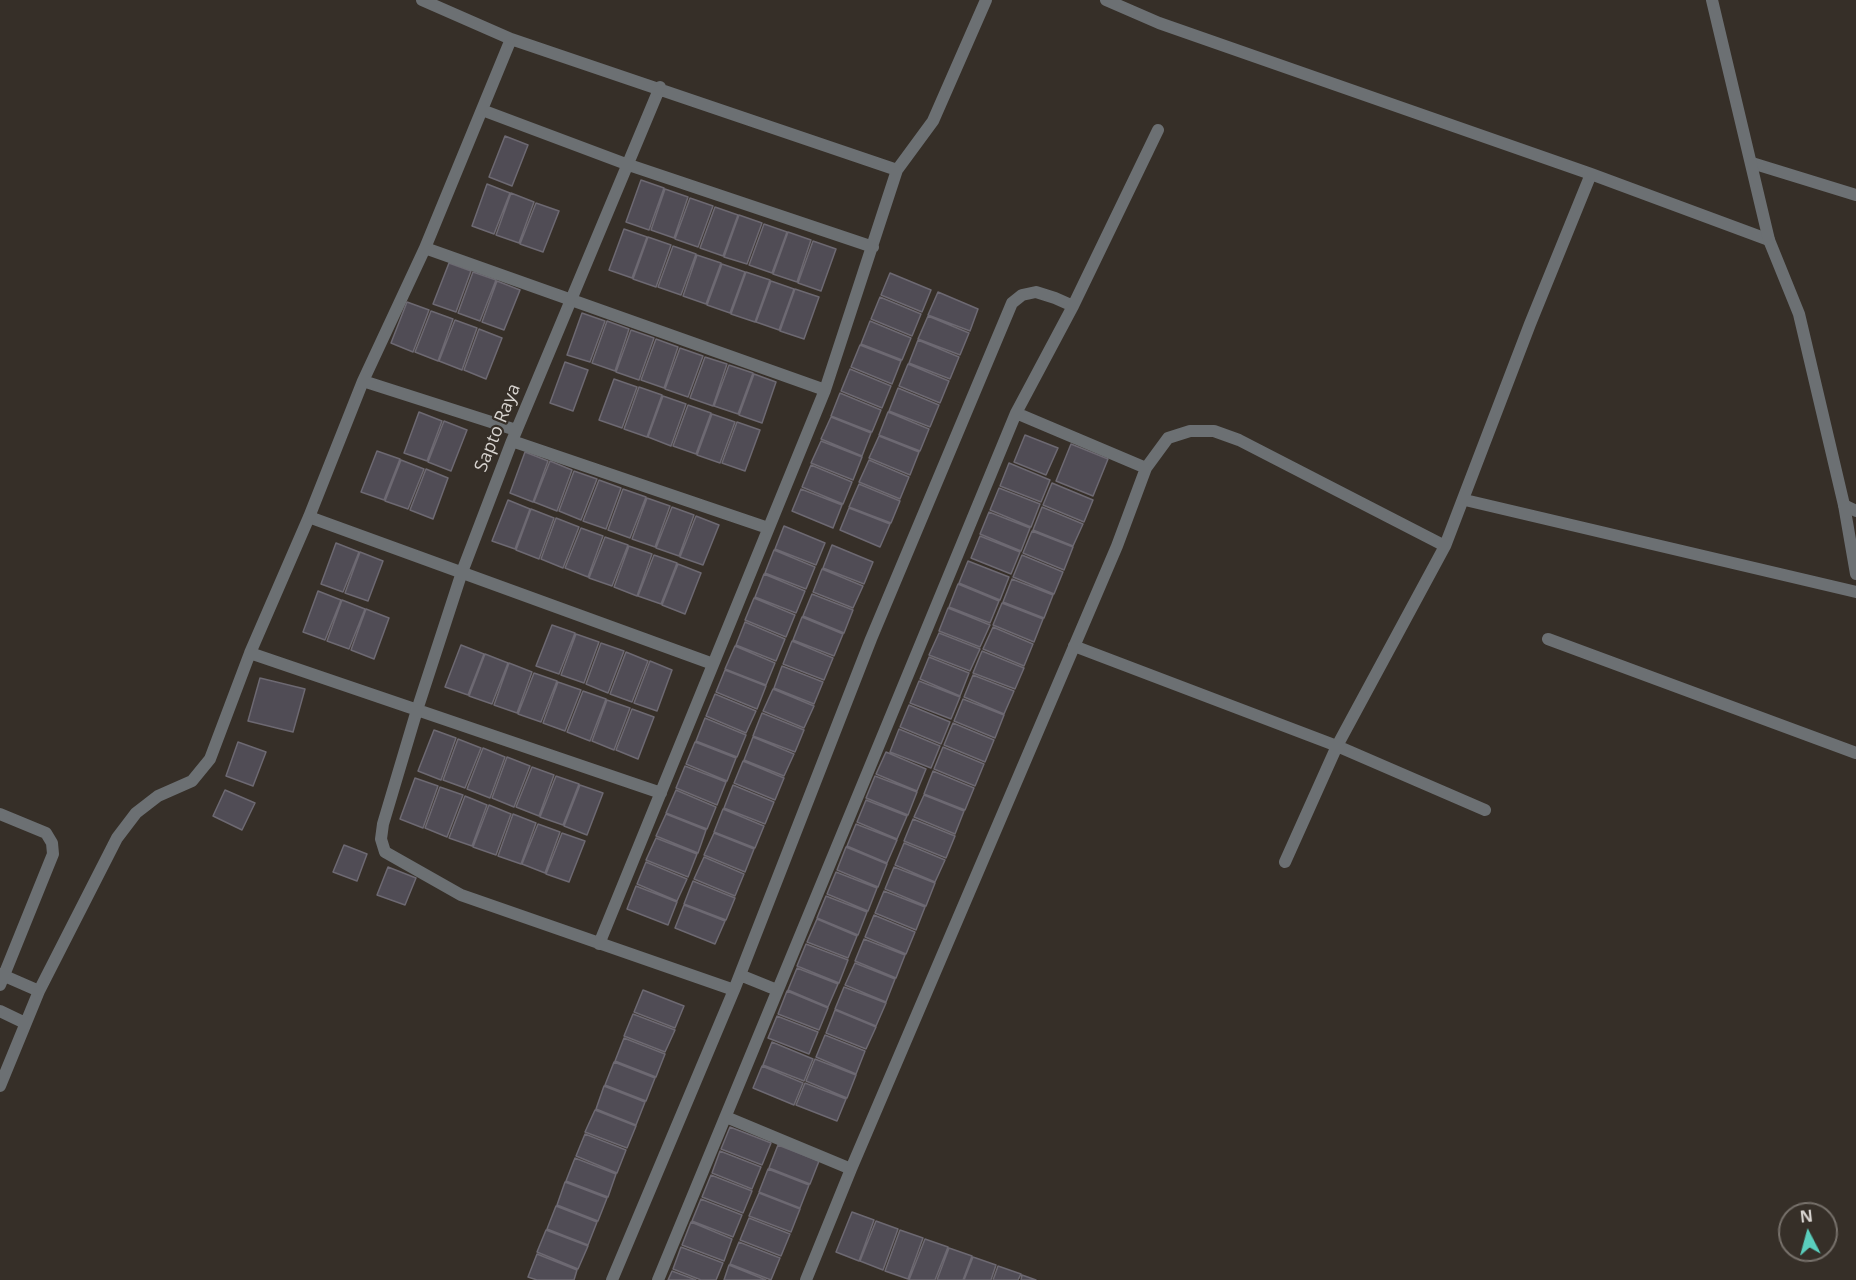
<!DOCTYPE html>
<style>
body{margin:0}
#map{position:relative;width:1856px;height:1280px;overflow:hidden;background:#362f28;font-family:"Open Sans",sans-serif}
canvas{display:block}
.north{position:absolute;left:1778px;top:1202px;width:60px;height:60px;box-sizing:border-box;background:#362f28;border:2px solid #77716b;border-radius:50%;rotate:354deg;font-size:16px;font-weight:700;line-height:24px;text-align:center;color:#d8d4d0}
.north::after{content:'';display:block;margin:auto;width:21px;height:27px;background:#5acebd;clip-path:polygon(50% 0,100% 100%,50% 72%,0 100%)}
</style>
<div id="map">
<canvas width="1856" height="1280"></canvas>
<div class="north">N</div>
</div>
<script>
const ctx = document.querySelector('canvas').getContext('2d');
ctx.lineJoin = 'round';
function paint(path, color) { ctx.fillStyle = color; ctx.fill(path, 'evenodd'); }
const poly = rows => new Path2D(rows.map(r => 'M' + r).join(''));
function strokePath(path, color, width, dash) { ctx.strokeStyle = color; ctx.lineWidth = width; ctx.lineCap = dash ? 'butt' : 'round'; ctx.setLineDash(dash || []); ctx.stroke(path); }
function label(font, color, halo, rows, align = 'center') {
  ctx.font = font + ' "Open Sans",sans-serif'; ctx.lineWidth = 4.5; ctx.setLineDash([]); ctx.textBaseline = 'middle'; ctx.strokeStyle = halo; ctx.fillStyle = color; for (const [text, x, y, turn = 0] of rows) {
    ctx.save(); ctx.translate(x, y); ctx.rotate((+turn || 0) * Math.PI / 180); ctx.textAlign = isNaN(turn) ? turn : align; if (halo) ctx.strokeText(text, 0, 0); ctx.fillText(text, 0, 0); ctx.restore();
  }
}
const building = poly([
 [505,136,528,145,512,186,489,177,505,136],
 [641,180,664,188,649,230,626,222,641,180],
 [487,184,510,193,494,234,472,226,487,184],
 [665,189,688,197,674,238,651,230,665,189],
 [511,193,534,202,519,243,496,235,511,193],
 [690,198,713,206,698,247,675,239,690,198],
 [536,203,559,211,543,252,520,244,536,203],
 [715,207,738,215,723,256,700,248,715,207],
 [739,215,762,223,747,264,724,257,739,215],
 [764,224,787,232,772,273,749,265,764,224],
 [624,229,647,237,632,278,609,270,624,229],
 [788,232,811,240,797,282,773,274,788,232],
 [648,237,671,245,656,287,633,279,648,237],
 [813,241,836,249,821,291,798,283,813,241],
 [673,246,696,254,681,295,658,287,673,246],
 [697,255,721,263,706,304,683,296,697,255],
 [449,263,471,271,456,312,433,304,449,263],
 [722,264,745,272,730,313,707,305,722,264],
 [473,272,496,280,480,321,458,313,473,272],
 [746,272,770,280,755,322,731,314,746,272],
 [890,273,931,290,922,312,881,295,890,273],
 [497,281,520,290,504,330,482,322,497,281],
 [771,281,794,289,779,330,756,322,771,281],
 [795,289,819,297,804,339,780,331,795,289],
 [938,292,978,309,970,331,928,315,938,292],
 [880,297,921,314,912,336,871,319,880,297],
 [407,302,429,310,413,352,391,343,407,302],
 [431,311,453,319,438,361,415,352,431,311],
 [582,313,605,321,590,362,567,355,582,313],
 [928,316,969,333,960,355,918,339,928,316],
 [455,320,477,328,462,370,439,361,455,320],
 [607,321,629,329,615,371,592,363,607,321],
 [870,321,911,338,902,360,861,344,870,321],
 [479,329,502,338,486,379,464,370,479,329],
 [631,330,654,338,639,380,616,372,631,330],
 [656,339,678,347,664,388,641,380,656,339],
 [918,340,959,357,950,379,909,363,918,340],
 [860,345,901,361,892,384,851,367,860,345],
 [680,348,703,356,688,397,665,389,680,348],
 [705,357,727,364,713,406,690,398,705,357],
 [565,362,588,370,573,411,550,403,565,362],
 [908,364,949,381,940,403,899,386,908,364],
 [729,365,753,373,738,414,714,406,729,365],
 [850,369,891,386,882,408,841,391,850,369],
 [754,374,776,382,762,423,739,415,754,374],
 [614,379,637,387,622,428,599,420,614,379],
 [639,387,662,395,647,437,624,429,639,387],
 [898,388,939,405,930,427,889,411,898,388],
 [840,393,881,410,872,432,831,416,840,393],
 [663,396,686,404,671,446,648,437,663,396],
 [688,405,711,413,696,454,673,446,688,405],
 [419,412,442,421,427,461,404,453,419,412],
 [888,412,929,429,920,451,879,435,888,412],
 [712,414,735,422,720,463,697,455,712,414],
 [831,417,871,433,862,456,821,439,831,417],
 [444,421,467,430,451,471,428,462,444,421],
 [737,422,760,430,745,471,722,463,737,422],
 [1025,435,1058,448,1046,475,1014,462,1025,435],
 [879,436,919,452,910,475,869,458,879,436],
 [821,441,862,457,853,480,811,463,821,441],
 [1071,444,1108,459,1093,496,1056,481,1071,444],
 [377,451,400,459,384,500,361,492,377,451],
 [525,452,548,461,533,502,510,493,525,452],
 [401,460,424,469,408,509,385,501,401,460],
 [869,460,909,477,900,499,859,482,869,460],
 [550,461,572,470,557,511,534,502,550,461],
 [1009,463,1050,480,1041,502,1000,486,1009,463],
 [811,465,852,482,843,504,802,487,811,465],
 [426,469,448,478,433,519,410,510,426,469],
 [574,471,597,479,581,520,559,511,574,471],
 [599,480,621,488,606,529,583,521,599,480],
 [1052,483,1093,500,1084,522,1043,505,1052,483],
 [859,484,900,501,891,523,849,507,859,484],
 [999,488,1040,504,1031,527,990,510,999,488],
 [623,489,646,497,630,538,608,530,623,489],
 [801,489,842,505,833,528,792,511,801,489],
 [647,498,670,506,655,547,632,539,647,498],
 [508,500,530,509,515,549,492,541,508,500],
 [672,507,694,515,679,556,656,548,672,507],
 [1042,507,1083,524,1073,546,1033,530,1042,507],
 [849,508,890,524,880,547,840,530,849,508],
 [531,509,554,518,539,559,516,550,531,509],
 [989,512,1030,528,1021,551,980,534,989,512],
 [696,516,719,525,703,565,680,557,696,516],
 [556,518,579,527,563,568,541,559,556,518],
 [784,526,825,543,816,565,775,549,784,526],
 [581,528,603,536,588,577,565,568,581,528],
 [1032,531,1073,547,1064,570,1023,553,1032,531],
 [980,536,1020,552,1011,574,971,558,980,536],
 [605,537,628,545,612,586,589,578,605,537],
 [336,543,359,552,343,592,321,584,336,543],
 [832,545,873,562,864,584,823,568,832,545],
 [629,546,652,554,637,596,614,587,629,546],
 [774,550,815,567,806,589,765,573,774,550],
 [360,552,383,561,368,601,345,593,360,552],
 [654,555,677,563,661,604,638,596,654,555],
 [1022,555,1063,572,1054,594,1013,577,1022,555],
 [968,561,1009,577,1000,600,959,583,968,561],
 [678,564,701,573,685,614,662,605,678,564],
 [822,569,863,586,853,608,813,592,822,569],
 [764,574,805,591,796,613,755,597,764,574],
 [1012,579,1053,595,1044,618,1003,602,1012,579],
 [958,584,999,601,990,623,949,607,958,584],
 [318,591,341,600,325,640,303,632,318,591],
 [812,594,853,610,844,633,803,616,812,594],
 [754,598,795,615,786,637,745,620,754,598],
 [342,600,365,609,349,649,327,641,342,600],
 [1002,603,1043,619,1034,642,993,625,1002,603],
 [948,608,990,625,980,647,939,631,948,608],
 [366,609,389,618,374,659,351,650,366,609],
 [802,617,843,634,834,656,793,640,802,617],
 [745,622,785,639,776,661,736,645,745,622],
 [552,625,575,633,559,674,536,666,552,625],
 [993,627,1033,644,1024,666,983,649,993,627],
 [939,633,980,649,970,671,929,655,939,633],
 [576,634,599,642,584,683,561,675,576,634],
 [792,641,833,658,824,680,783,664,792,641],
 [601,643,624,651,608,693,586,684,601,643],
 [461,645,484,654,468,695,445,687,461,645],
 [735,646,775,663,766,685,725,669,735,646],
 [982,651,1024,668,1015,689,973,673,982,651],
 [626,652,648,661,632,702,610,694,626,652],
 [485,654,508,663,492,704,469,696,485,654],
 [929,657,969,673,960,696,920,679,929,657],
 [650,661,672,670,657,711,634,703,650,661],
 [509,663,532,672,517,713,494,705,509,663],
 [782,666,823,682,814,704,774,688,782,666],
 [725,670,766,686,757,709,716,692,725,670],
 [534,673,557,681,541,722,518,714,534,673],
 [973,675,1014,691,1004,714,964,697,973,675],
 [260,678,305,689,293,732,248,721,260,678],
 [919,681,960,697,951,719,910,703,919,681],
 [558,682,581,690,565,731,543,723,558,682],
 [773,689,814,706,804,728,763,711,773,689],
 [583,691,606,699,590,741,567,732,583,691],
 [715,694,756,711,746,733,706,716,715,694],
 [963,699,1004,715,995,738,954,721,963,699],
 [607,700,630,708,614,750,592,741,607,700],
 [909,705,950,722,941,744,900,727,909,705],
 [632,709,654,717,638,759,616,750,632,709],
 [762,713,804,730,795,752,753,736,762,713],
 [705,718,746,735,737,757,696,741,705,718],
 [953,723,994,740,985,762,944,745,953,723],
 [899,729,940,746,931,768,890,752,899,729],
 [434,730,456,738,441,780,418,771,434,730],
 [753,737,794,754,784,776,744,760,753,737],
 [458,739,481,748,465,788,443,780,458,739],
 [238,742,266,752,253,786,226,776,238,742],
 [695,742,736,758,727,781,686,764,695,742],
 [943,747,984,764,975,786,934,769,943,747],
 [483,748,505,757,490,798,467,789,483,748],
 [886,752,926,769,917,791,876,774,886,752],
 [507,757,530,766,514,807,492,798,507,757],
 [743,761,784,778,775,800,734,783,743,761],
 [685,766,726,782,717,805,676,788,685,766],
 [532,767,554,775,539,816,516,807,532,767],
 [933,771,974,788,965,810,924,794,933,771],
 [556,776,579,784,563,825,540,817,556,776],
 [875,776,917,792,908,815,866,798,875,776],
 [415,778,438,786,423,828,400,819,415,778],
 [580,785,603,793,587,835,564,826,580,785],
 [733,785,774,802,765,824,724,808,733,785],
 [440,787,463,795,447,837,425,828,440,787],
 [225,790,255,803,242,830,213,816,225,790],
 [676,790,716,807,707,829,666,813,676,790],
 [924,795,964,811,955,834,914,817,924,795],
 [465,796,487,805,472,846,449,838,465,796],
 [866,800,907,816,897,839,857,822,866,800],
 [489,805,511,814,496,855,473,847,489,805],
 [723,809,764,826,755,848,714,832,723,809],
 [513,814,536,823,521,864,498,856,513,814],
 [666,814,706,830,698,853,656,836,666,814],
 [913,819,955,836,946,858,904,841,913,819],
 [538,824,560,832,545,873,522,864,538,824],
 [856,824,897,840,887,863,847,846,856,824],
 [562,833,585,841,569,882,546,874,562,833],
 [714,833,754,849,745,872,704,855,714,833],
 [656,838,697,854,688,877,646,860,656,838],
 [904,843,945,860,935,882,895,865,904,843],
 [344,845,367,854,357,881,333,872,344,845],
 [846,847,887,864,878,887,837,870,846,847],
 [704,857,744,874,735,896,694,879,704,857],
 [646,862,687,879,677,901,637,884,646,862],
 [388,867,416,878,405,905,377,895,388,867],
 [894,867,935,883,926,906,885,889,894,867],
 [836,872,877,888,868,911,827,894,836,872],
 [693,881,735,898,726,920,684,904,693,881],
 [636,886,677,902,668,925,627,909,636,886],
 [884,891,925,907,916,930,875,913,884,891],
 [826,896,867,912,858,935,817,918,826,896],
 [684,905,725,921,715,944,675,928,684,905],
 [874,915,915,932,906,954,865,937,874,915],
 [817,919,857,936,848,958,807,942,817,919],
 [864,939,905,955,896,978,855,961,864,939],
 [806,944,848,960,839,983,797,966,806,944],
 [855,963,895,979,886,1002,845,985,855,963],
 [797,968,838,984,828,1007,788,990,797,968],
 [844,987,886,1003,876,1026,835,1009,844,987],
 [643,990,684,1006,675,1028,634,1012,643,990],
 [787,991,828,1008,819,1030,778,1014,787,991],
 [835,1010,876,1027,866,1049,826,1033,835,1010],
 [633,1014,675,1030,665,1052,624,1036,633,1014],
 [777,1016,818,1032,809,1054,768,1038,777,1016],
 [825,1035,865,1051,856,1074,816,1057,825,1035],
 [624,1038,665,1054,656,1077,615,1061,624,1038],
 [772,1042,813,1059,804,1081,763,1065,772,1042],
 [815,1059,856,1075,847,1098,806,1081,815,1059],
 [614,1062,655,1078,646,1101,605,1085,614,1062],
 [762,1066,803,1083,794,1105,753,1088,762,1066],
 [805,1083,846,1099,837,1121,796,1105,805,1083],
 [604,1086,645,1102,636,1125,596,1109,604,1086],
 [595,1110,636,1126,627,1148,585,1132,595,1110],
 [730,1127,771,1143,762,1165,721,1149,730,1127],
 [585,1134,626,1150,617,1173,576,1156,585,1134],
 [778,1145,819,1161,810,1184,769,1168,778,1145],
 [720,1151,761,1167,752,1189,712,1173,720,1151],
 [575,1158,616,1174,608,1197,566,1181,575,1158],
 [768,1169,809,1185,800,1208,759,1192,768,1169],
 [711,1175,752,1191,743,1213,702,1197,711,1175],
 [565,1182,607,1198,598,1221,557,1205,565,1182],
 [759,1193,800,1209,791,1232,749,1216,759,1193],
 [701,1199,742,1215,733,1237,692,1221,701,1199],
 [556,1206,597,1222,588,1245,547,1229,556,1206],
 [852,1212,874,1220,859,1261,836,1252,852,1212],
 [749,1218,790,1234,781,1256,740,1240,749,1218],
 [876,1221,898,1229,883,1270,860,1261,876,1221],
 [691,1222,732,1239,724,1261,682,1245,691,1222],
 [546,1230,588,1246,578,1269,537,1252,546,1230],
 [900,1230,923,1238,908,1279,885,1271,900,1230],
 [925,1239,948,1247,935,1280,909,1280,925,1239],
 [739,1242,780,1258,771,1280,730,1264,739,1242],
 [681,1247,723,1263,716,1280,701,1280,673,1269,681,1247],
 [949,1248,972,1256,963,1280,937,1280,949,1248],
 [537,1254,577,1270,574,1280,537,1280,528,1277,537,1254],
 [973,1257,996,1265,991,1280,964,1280,973,1257],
 [729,1265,766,1280,724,1280,729,1265],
 [998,1266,1021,1274,1018,1280,993,1280,998,1266],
 [672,1271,696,1280,668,1280,672,1271],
 [1022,1275,1036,1280,1021,1280,1022,1275]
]);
paint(building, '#504c55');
strokePath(building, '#6d6972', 1.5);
strokePath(poly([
 [422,0,511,39],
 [1106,0,1159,23,1591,174,1769,240],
 [660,87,512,441,462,572,417,710,383,824,381,839,385,852,461,895,734,990],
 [482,110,626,164,873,247],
 [1752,163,1856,195],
 [425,248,825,390],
 [1073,306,1158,130],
 [363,381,516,430],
 [512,441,768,528],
 [1146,468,1168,438,1190,431,1214,431,1239,440,1445,546],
 [1465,500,1856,592],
 [1844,505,1856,511],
 [309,517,713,664],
 [1548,639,1856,753],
 [1074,646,1337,746,1485,810],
 [250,653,661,793],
 [0,814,46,833,52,843,53,854,0,985],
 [1285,862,1337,746,1445,546,1530,324,1591,174],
 [599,944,825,390,897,170],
 [0,974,39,991],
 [740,975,777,990],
 [0,1011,25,1023],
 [0,1086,39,991,117,838,136,813,158,796,192,781,210,759,250,653,309,517,363,381,425,248,511,39,897,170,933,121,986,0],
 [726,1117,851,1169],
 [612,1280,734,990,871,639,1012,303,1022,295,1036,292,1055,298,1073,306,1016,413,658,1280],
 [806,1280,851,1169,1117,546,1146,468,1016,413]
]), '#6c7073', 12);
strokePath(poly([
 [1712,0,1769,240,1799,314,1844,505,1856,574]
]), '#6c7073', 12);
label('18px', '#d8d4d0', '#362f28', [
 ["Sapto Raya",498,428,-68]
]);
</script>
